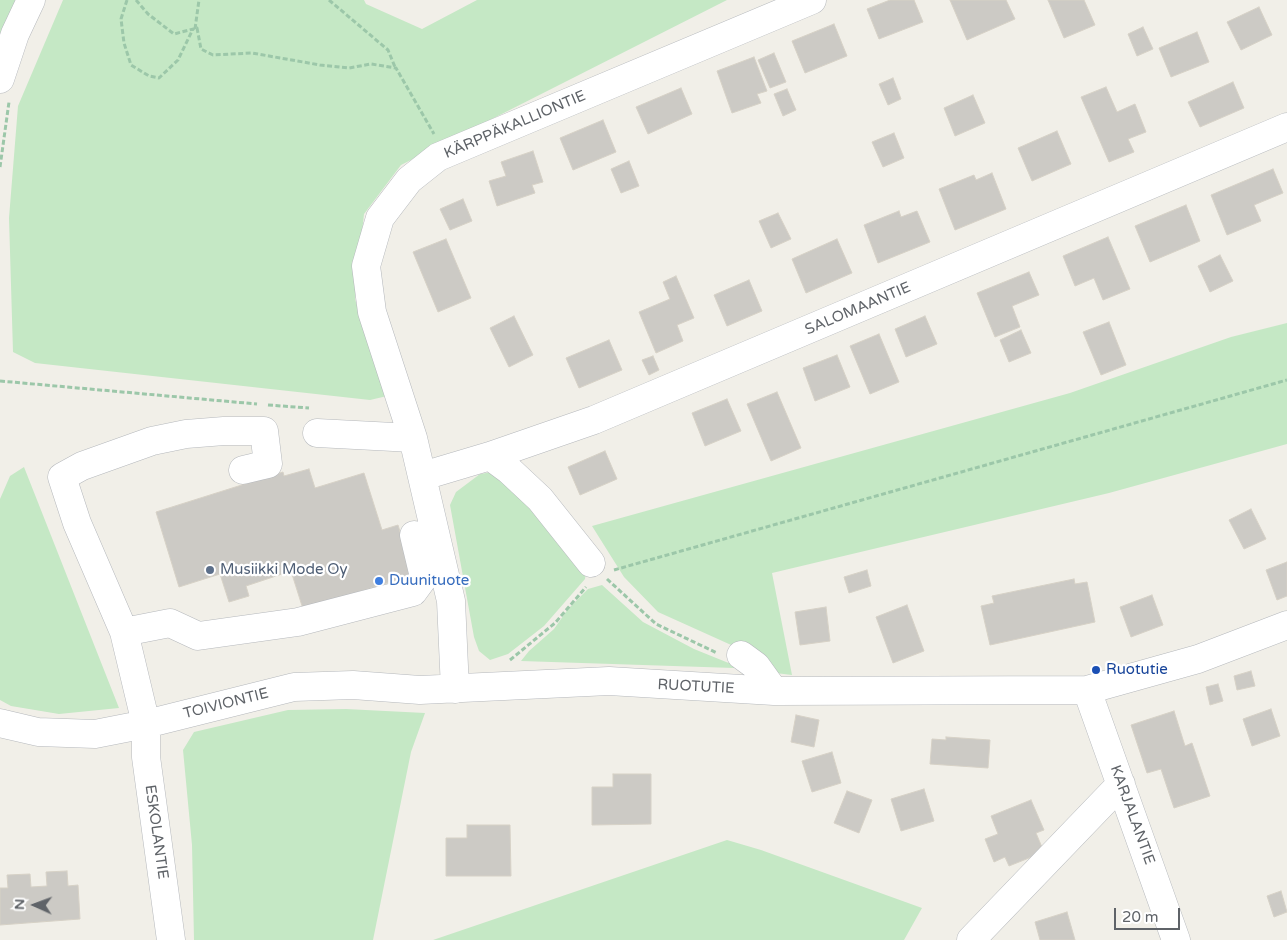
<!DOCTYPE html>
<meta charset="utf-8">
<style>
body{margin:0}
#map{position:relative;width:1287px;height:940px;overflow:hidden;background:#f1efe8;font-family:"Varela Round",sans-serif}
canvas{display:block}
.north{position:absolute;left:10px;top:880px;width:50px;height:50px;-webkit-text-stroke:4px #fff;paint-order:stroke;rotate:272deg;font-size:14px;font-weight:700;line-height:20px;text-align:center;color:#5f6368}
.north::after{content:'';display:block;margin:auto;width:18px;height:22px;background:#5f6368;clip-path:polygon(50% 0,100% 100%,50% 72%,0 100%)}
.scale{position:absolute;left:1114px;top:908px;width:66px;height:22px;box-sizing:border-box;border:2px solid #5f6368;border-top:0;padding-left:6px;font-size:15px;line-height:18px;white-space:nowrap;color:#5f6368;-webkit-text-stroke:4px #fff;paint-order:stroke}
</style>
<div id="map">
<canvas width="1287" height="940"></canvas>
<div class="north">N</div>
<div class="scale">20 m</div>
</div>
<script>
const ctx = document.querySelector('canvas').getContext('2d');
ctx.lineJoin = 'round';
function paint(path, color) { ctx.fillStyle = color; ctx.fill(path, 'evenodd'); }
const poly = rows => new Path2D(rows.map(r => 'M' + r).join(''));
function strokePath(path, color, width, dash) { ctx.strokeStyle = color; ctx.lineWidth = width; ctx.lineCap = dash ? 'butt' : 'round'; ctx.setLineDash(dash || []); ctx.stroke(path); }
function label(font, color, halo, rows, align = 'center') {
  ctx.font = font + ' "Varela Round",sans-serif'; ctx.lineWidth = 4.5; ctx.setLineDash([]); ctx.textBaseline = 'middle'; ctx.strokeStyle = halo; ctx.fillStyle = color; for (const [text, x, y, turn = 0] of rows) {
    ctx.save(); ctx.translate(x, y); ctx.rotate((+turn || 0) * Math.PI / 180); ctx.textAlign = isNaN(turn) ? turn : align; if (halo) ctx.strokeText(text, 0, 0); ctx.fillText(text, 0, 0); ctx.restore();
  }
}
paint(poly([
 [0,0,16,0,0,53],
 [63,0,364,0,366,4,422,29,477,0,727,0,401,165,364,214,355,299,387,396,370,400,35,363,13,352,9,218,18,106],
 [1287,323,1287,444,1109,493,772,573,792,675,767,672,760,658,658,612,624,577,592,526,1070,393,1231,337],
 [24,467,119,708,59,714,11,706,0,700,0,499,10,476],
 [493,472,507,479,586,570,585,579,544,626,508,654,490,660,479,651,474,637,450,505,456,492,480,474],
 [602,585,643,622,694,649,736,666,734,668,521,661,529,651,554,629,568,609,588,589],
 [346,709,425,713,411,752,373,940,194,940,192,845,183,750,194,732,288,710],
 [727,840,761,850,922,908,904,940,433,940]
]), '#c5e8c5');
const building = poly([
 [890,0,914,0,923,22,879,39,867,9,890,0],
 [950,0,1006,0,1015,19,967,40,950,0],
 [1048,0,1084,0,1095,25,1064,38,1048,0],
 [1259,7,1272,35,1241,50,1227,22,1259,7],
 [834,24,847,56,805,73,792,41,834,24],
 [1143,27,1153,49,1137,56,1128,34,1143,27],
 [1197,32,1209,62,1171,77,1159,48,1197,32],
 [774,53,786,82,770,88,758,60,774,53],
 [754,57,767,91,757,94,761,103,732,113,717,71,754,57],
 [893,78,901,99,888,105,879,84,893,78],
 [1233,82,1244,108,1200,127,1188,102,1233,82],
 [1106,87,1117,112,1135,104,1146,132,1128,139,1134,152,1109,162,1081,97,1106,87],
 [681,88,692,114,648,134,636,107,681,88],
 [787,89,796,110,783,116,774,94,787,89],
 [973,95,985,123,955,136,944,108,973,95],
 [603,120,616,152,573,170,560,138,603,120],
 [1057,131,1071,164,1032,181,1018,148,1057,131],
 [894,133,904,158,883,167,872,142,894,133],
 [533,151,543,182,532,185,535,193,497,206,489,181,506,176,501,162,533,151],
 [629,161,639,186,621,193,611,169,629,161],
 [1273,169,1283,193,1254,205,1261,221,1227,235,1211,195,1273,169],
 [992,173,1006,209,955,230,939,189,974,175,976,180,992,173],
 [463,199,472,221,450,230,440,209,463,199],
 [1186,205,1200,241,1150,262,1135,226,1186,205],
 [899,211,901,217,917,211,930,242,878,263,864,225,899,211],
 [778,213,791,239,771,248,759,221,778,213],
 [1108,237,1130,289,1103,300,1094,278,1075,286,1063,256,1108,237],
 [446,239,471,298,438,312,413,252,446,239],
 [837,239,852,273,806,293,792,259,837,239],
 [1220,255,1233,281,1210,292,1198,266,1220,255],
 [1029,272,1039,295,1012,306,1020,327,995,337,977,293,1029,272],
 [676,276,694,318,677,325,683,341,656,353,639,312,670,299,663,282,676,276],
 [749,280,762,311,727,326,714,295,749,280],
 [514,316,533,355,509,367,490,328,514,316],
 [925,316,937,344,906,357,895,329,925,316],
 [1109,322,1126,365,1101,375,1083,332,1109,322],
 [1021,330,1031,353,1009,362,1000,340,1021,330],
 [879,334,899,382,870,394,850,346,879,334],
 [609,340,622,370,579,388,566,358,609,340],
 [837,355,850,387,815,401,803,368,837,355],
 [653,356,659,370,649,375,642,360,653,356],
 [777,392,801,448,771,461,747,404,777,392],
 [727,399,741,431,705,446,692,413,727,399],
 [605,451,617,479,580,495,568,467,605,451],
 [309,469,315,488,364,473,382,530,398,525,413,575,303,609,291,571,246,586,249,596,229,602,220,574,179,587,156,512,283,472,284,476,309,469],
 [1251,509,1266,539,1244,549,1229,520,1251,509],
 [1287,562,1287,596,1277,600,1266,570,1287,562],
 [867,570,871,586,849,593,844,577,867,570],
 [1074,579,1075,584,1087,582,1095,622,990,645,981,606,994,603,992,596,1074,579],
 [1152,595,1163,625,1131,637,1120,607,1152,595],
 [907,605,924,651,893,663,876,617,907,605],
 [826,607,830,641,800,645,795,612,826,607],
 [1251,671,1255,686,1237,690,1234,676,1251,671],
 [1218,684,1223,701,1210,705,1206,687,1218,684],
 [1271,709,1280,736,1252,746,1243,719,1271,709],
 [1174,711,1185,746,1192,743,1210,796,1174,808,1161,769,1147,773,1131,725,1174,711],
 [796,715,819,720,814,747,791,742,796,715],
 [946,737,990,740,988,768,930,764,932,739,946,740,946,737],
 [832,752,841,783,812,792,802,761,832,752],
 [613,774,651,774,651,824,592,825,592,787,613,787,613,774],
 [924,789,934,821,901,831,891,799,924,789],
 [847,791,872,800,859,833,834,823,847,791],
 [1031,800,1044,830,1036,833,1044,852,1009,866,1005,857,994,862,985,839,998,834,991,816,1031,800],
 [467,825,510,825,511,876,446,876,446,838,467,838,467,825],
 [67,871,68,886,78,885,80,919,0,925,0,888,8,888,7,875,30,874,31,887,47,886,46,872,67,871],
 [1281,891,1287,912,1274,917,1267,896,1281,891],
 [1067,912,1075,940,1040,940,1035,922,1067,912]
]);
paint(building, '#cccac5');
strokePath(building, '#d6d1c6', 1);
const minor = poly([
 [0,79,15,34,31,0],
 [317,433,413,438],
 [490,456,509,470,540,499,591,563],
 [423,476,490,456,594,420,1287,127],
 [124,632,170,623,198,636,298,622,413,592,424,577,414,535],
 [741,655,756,666,774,691],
 [455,689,451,601,413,438,372,312,366,266,380,218,409,180,438,157,812,0],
 [1087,690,1176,940],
 [0,723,38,732,95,734,146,724,294,687,353,685,420,690,609,681,774,691,1087,690,1198,659,1287,625],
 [171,940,146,757,146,724,124,632,77,523,62,477,82,466,152,441,186,434,224,431,264,431,268,464,243,470],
 [971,940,1121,784]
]);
strokePath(minor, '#b5b8bc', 29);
strokePath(poly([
 [127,0,121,19,124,43,131,65,149,76,159,78,178,60,193,29],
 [136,0,148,14,174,34,197,28,201,49,213,55,252,53,320,65,349,68,371,64,396,68,434,134],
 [329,0,388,50,395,67],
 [195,29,199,0],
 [0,167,9,102],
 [0,381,257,404],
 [268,405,309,408],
 [614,570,1287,380],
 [607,579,656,624,717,653],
 [510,660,555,623,586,587]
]), '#9cc7a9', 3, [5, 2.5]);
strokePath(minor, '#fff', 28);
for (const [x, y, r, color] of [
 [210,570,5,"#5c6f8a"],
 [379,581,5,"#3f7fe0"],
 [1096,670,5,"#1a4fb4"]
]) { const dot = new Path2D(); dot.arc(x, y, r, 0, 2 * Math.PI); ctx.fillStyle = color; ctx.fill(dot); strokePath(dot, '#fff', 2); }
label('15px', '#5f6368', '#fff', [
 ["KÄRPPÄKALLIONTIE",515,125,-23],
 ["SALOMAANTIE",858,309,-23],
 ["RUOTUTIE",696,687,3],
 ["TOIVIONTIE",226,704,-14],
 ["KARJALANTIE",1132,815,70],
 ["ESKOLANTIE",156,832,82]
]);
label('15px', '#4e5e75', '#fff', [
 ["Musiikki Mode Oy",220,570]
], 'left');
label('15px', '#366cbe', '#fff', [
 ["Duunituote",389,581]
], 'left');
label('15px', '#164399', '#fff', [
 ["Ruotutie",1106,670]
], 'left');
</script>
